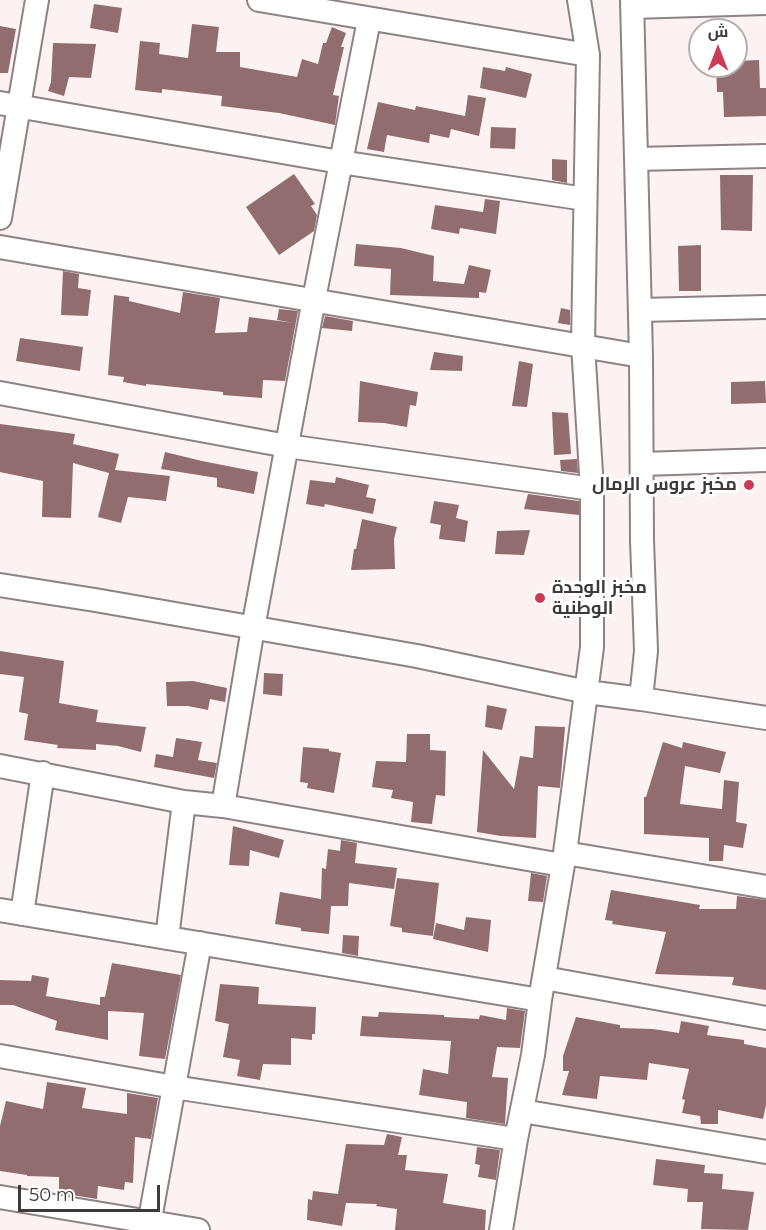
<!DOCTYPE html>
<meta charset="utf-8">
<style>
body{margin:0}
#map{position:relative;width:766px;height:1230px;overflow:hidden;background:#fdf2f2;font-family:Montserrat,Cairo,sans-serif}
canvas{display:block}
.north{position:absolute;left:688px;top:18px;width:60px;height:60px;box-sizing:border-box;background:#fff;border:2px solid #b2b0b0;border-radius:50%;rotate:0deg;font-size:16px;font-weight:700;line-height:24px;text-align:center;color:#3e393a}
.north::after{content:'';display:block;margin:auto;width:21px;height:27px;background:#cb3b55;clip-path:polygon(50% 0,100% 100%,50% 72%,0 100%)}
.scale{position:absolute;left:18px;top:1185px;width:142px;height:27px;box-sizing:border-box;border:3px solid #3e393a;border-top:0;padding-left:8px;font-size:18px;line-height:21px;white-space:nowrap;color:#3e393a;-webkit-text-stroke:4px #fff;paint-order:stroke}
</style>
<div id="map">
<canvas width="766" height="1230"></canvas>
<div class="north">ش</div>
<div class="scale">50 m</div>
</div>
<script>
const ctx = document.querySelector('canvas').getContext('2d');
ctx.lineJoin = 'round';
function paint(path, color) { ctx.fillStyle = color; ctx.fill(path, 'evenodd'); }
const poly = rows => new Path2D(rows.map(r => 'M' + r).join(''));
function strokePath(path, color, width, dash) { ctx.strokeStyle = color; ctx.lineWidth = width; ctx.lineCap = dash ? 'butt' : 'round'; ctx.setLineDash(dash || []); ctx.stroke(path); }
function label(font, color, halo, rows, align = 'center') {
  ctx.font = font + ' Montserrat,Cairo,sans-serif'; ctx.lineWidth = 6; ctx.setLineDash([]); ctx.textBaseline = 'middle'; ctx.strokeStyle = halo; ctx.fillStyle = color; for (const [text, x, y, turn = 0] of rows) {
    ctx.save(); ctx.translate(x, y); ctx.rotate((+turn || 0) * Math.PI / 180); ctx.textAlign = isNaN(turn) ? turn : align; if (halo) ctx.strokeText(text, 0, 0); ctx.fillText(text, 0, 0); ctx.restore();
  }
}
paint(poly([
 [94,4,122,8,118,33,90,28],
 [192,24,219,27,216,52,240,52,240,67,297,77,302,59,318,64,323,43,326,43,332,27,346,33,341,47,344,47,333,95,339,96,335,125,279,113,221,106,222,96,162,89,162,93,135,90,140,41,160,43,159,54,188,58],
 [0,26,16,29,8,73,0,73],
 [53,43,96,44,91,78,69,77,64,96,48,91,51,82],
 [759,60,760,88,766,88,766,116,724,117,723,92,717,92,716,66,736,66,736,61],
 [483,67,505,71,506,67,532,74,526,98,480,88],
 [468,95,486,98,479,136,451,129,449,138,430,134,429,143,387,135,384,152,367,149,378,102,415,110,416,106,465,116],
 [491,127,516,128,515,149,490,148],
 [552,159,567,160,567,183,552,180],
 [294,174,315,204,311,206,317,215,314,231,279,255,246,207],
 [720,175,753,175,752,231,721,230],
 [485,199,500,201,496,234,460,228,459,234,431,229,435,205,483,212],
 [356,244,401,248,434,256,433,281,464,284,469,265,491,270,486,293,479,292,479,298,390,295,391,269,354,266],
 [701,245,701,291,679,291,678,246],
 [63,271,79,274,78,288,91,290,88,316,61,315],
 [183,292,220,298,215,333,247,332,249,317,294,323,277,320,279,309,298,311,285,381,263,380,262,398,223,395,223,392,146,384,146,386,123,382,124,377,108,375,114,295,129,297,129,301,180,313],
 [561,308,570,310,570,325,558,323],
 [325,316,353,321,352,331,322,328],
 [20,338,83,347,80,371,16,361],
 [434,352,463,356,462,371,430,370],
 [519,361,533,364,527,407,512,406],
 [360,381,418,392,416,406,410,405,407,427,384,423,358,422],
 [765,381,766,403,731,404,731,382],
 [552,412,568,413,571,454,554,455],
 [0,424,75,434,73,444,119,454,115,470,170,476,166,501,128,497,121,523,98,517,109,473,73,463,71,518,42,517,43,481,0,472],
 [165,452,202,461,258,472,254,494,217,487,217,478,161,469],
 [577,459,578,473,561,471,560,460],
 [336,477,369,485,366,497,376,499,373,514,325,504,324,507,306,504,310,480,335,483],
 [528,494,579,501,579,515,524,509],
 [434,501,459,505,456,518,468,521,465,542,439,539,441,525,430,523],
 [362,519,397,527,394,539,395,569,351,570,354,549,356,549],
 [530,530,524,555,495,554,497,531],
 [0,651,64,661,59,703,98,710,96,722,146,727,141,752,118,746,96,744,96,750,57,748,58,745,24,740,28,714,19,712,24,677,0,674],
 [264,673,283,674,282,696,263,694],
 [193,681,227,688,225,702,210,699,208,710,188,706,167,706,166,682],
 [487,705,507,709,502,730,485,727],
 [535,726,565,727,560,788,538,786,536,838,501,836,477,832,483,750,514,789,520,756,533,758],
 [407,734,430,734,430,750,446,751,445,796,436,795,432,824,411,822,413,802,391,798,393,790,372,787,376,761,406,762],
 [176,738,202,742,198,760,217,763,214,778,154,767,156,754,173,757],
 [663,742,682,748,683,742,726,752,720,773,685,766,680,804,722,809,724,780,739,782,736,822,747,824,743,848,724,845,723,861,709,861,709,838,644,834,644,797,646,797],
 [303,747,329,749,329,751,341,753,334,793,307,788,308,783,300,782],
 [233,826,284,840,279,858,250,850,249,866,229,865],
 [341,840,357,843,355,863,397,868,394,889,349,883,348,906,331,906,329,934,301,931,301,928,275,924,280,892,321,899,322,868,326,869,328,849,340,851],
 [531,873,547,876,543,902,528,901],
 [397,878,439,883,433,936,402,932,402,928,390,926],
 [611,890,700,905,699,909,736,909,737,896,766,900,766,990,732,985,734,977,655,974,666,932,612,924,613,921,605,920],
 [466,917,491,920,488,952,433,939,436,923,464,930],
 [343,935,359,936,358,956,342,953],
 [112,963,181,975,165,1059,139,1056,144,1013,108,1011,108,1040,55,1030,57,1021,13,1005,0,1005,0,980,31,981,32,975,49,978,46,996,100,1005,100,997,105,997],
 [220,984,259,987,258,1004,316,1007,315,1034,312,1034,312,1040,291,1038,291,1065,263,1064,260,1080,237,1076,240,1060,223,1057,229,1024,215,1021],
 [507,1008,525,1011,520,1048,497,1047,492,1077,508,1078,505,1124,466,1118,467,1102,419,1095,423,1069,448,1074,451,1041,360,1036,362,1016,378,1017,379,1012,444,1015,444,1017,479,1019,480,1015,506,1020],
 [576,1017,620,1025,620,1028,653,1029,679,1033,681,1021,709,1026,707,1035,744,1040,744,1044,766,1048,766,1105,763,1119,718,1110,718,1124,701,1124,700,1116,682,1113,685,1100,682,1099,689,1069,649,1063,647,1080,600,1076,597,1099,562,1095,569,1071,563,1071,563,1056],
 [47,1082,86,1088,82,1108,127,1114,127,1093,158,1098,151,1139,135,1137,133,1183,125,1182,124,1190,98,1186,97,1199,59,1193,59,1177,27,1176,27,1175,0,1171,0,1126,6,1101,43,1109],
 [387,1134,402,1137,398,1155,407,1155,405,1170,448,1174,443,1203,486,1210,485,1230,395,1230,397,1209,376,1206,377,1204,346,1203,342,1226,307,1220,308,1199,312,1200,313,1191,338,1194,346,1144,384,1145],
 [477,1147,500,1150,496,1180,478,1177,480,1165,475,1164],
 [656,1159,705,1165,704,1173,723,1174,722,1189,754,1192,748,1230,701,1229,703,1202,687,1202,688,1189,653,1185]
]), '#926d6f');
const minor = poly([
 [259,0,588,55],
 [632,0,641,356,642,540,646,651,641,699,766,718],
 [632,7,766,3],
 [0,103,340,162,585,199],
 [636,159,766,156],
 [0,218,37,0],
 [0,247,641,356],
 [640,310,766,307],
 [0,393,287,446,592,489],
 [642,464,766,460],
 [0,585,95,600,417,656,587,692,641,699],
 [0,766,184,802,223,806,562,865],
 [223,806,253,628,314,299,369,20],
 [565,853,766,887],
 [0,910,540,1000],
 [22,914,43,773],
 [167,938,184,802],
 [544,978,766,1018],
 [0,1056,174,1087,516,1139],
 [522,1111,766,1152],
 [0,1197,198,1230],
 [148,1230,200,943],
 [501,1230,516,1139,533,1055,540,1000,565,853,592,647,592,489,583,345,588,55,579,0]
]);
strokePath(minor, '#8d8384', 26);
strokePath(minor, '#fff', 22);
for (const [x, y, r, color] of [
 [749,485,6,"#cb3b55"],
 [540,598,6,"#cb3b55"]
]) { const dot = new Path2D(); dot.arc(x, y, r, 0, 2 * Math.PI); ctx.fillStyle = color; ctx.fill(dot); strokePath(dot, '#fff', 2); }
label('bold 18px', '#3e393a', '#fff', [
 ["مخبز عروس الرمال",737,485],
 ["مخبز الوحدة",552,588,"left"],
 ["الوطنية",552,609,"left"]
], 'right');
</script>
